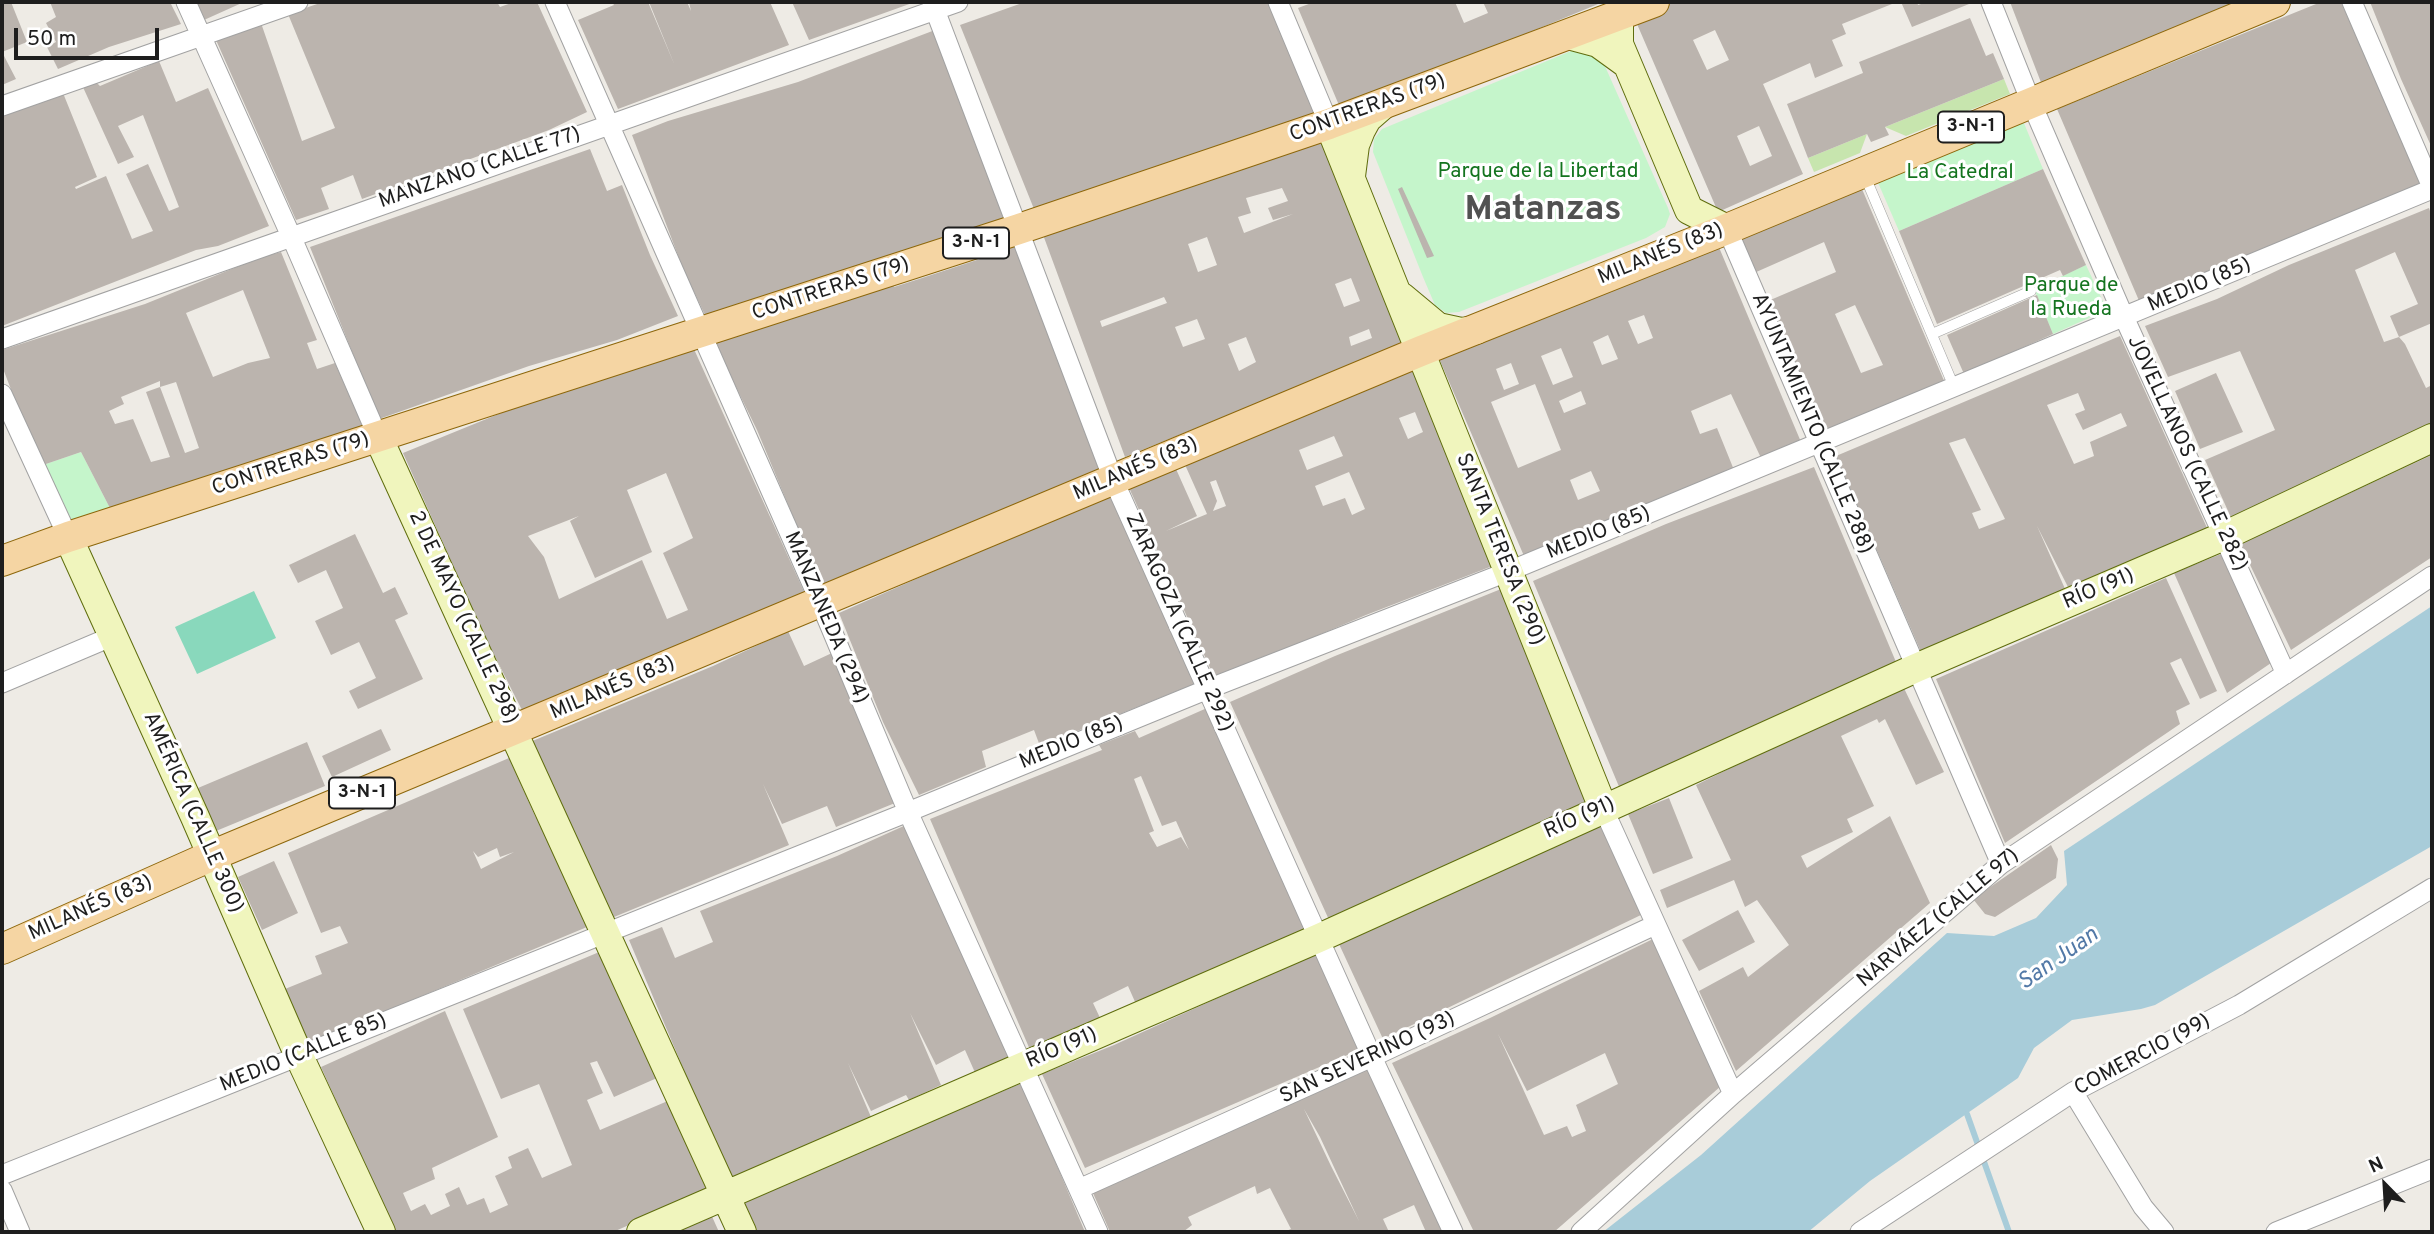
<!DOCTYPE html>
<meta charset="utf-8">
<style>
body{margin:0}
#map{position:relative;width:2434px;height:1234px;overflow:hidden;background:#eeebe5;font-family:Overpass,sans-serif}
canvas{display:block}
.frame{position:absolute;inset:0;border:4px solid #1e1e1e;pointer-events:none}
.north{position:absolute;left:2350px;top:1150px;width:70px;height:70px;-webkit-text-stroke:5px #fff;paint-order:stroke;rotate:336deg;font-size:19px;font-weight:700;line-height:28px;text-align:center;color:#1e1e1e}
.north::after{content:'';display:block;margin:auto;width:24px;height:32px;background:#1e1e1e;clip-path:polygon(50% 0,100% 100%,50% 72%,0 100%)}
.scale{position:absolute;left:14px;top:28px;width:145px;height:32px;box-sizing:border-box;border:4px solid #1e1e1e;border-top:0;padding-left:9px;font-size:21px;line-height:24px;white-space:nowrap;color:#1e1e1e;-webkit-text-stroke:5px #fff;paint-order:stroke}
</style>
<div id="map">
<canvas width="2434" height="1234"></canvas>
<div class="frame"></div>
<div class="north">N</div>
<div class="scale">50 m</div>
</div>
<script>
const ctx = document.querySelector('canvas').getContext('2d');
ctx.lineJoin = 'round';
function paint(path, color) { ctx.fillStyle = color; ctx.fill(path, 'evenodd'); }
const poly = rows => new Path2D(rows.map(r => 'M' + r).join(''));
function strokePath(path, color, width, dash) { ctx.strokeStyle = color; ctx.lineWidth = width; ctx.lineCap = dash ? 'butt' : 'round'; ctx.setLineDash(dash || []); ctx.stroke(path); }
function label(font, color, halo, rows, align = 'center') {
  ctx.font = font + ' Overpass,sans-serif'; ctx.lineWidth = 6; ctx.setLineDash([]); ctx.textBaseline = 'middle'; ctx.strokeStyle = halo; ctx.fillStyle = color; for (const [text, x, y, turn = 0] of rows) {
    ctx.save(); ctx.translate(x, y); ctx.rotate((+turn || 0) * Math.PI / 180); ctx.textAlign = isNaN(turn) ? turn : align; if (halo) ctx.strokeText(text, 0, 0); ctx.fillText(text, 0, 0); ctx.restore();
  }
}
paint(poly([
 [2004,79,2010,94,1906,136,1885,127],
 [1867,134,1860,153,1814,172,1808,158]
]), '#c7e5ae');
paint(poly([
 [1576,49,1600,55,1668,208,1670,214,1665,227,1646,238,1459,312,1446,313,1435,305,1423,277,1373,152,1374,139,1382,129],
 [2021,116,2043,169,1899,231,1876,178],
 [2086,265,2107,310,2053,334,2034,289],
 [81,452,112,512,73,525,43,465]
]), '#c5f5cb');
paint(poly([
 [254,591,276,638,197,674,175,627]
]), '#89d8bc');
paint(poly([
 [2432,606,2432,846,2155,1005,2141,1009,2072,1020,2034,1048,2018,1078,1870,1181,1808,1232,1603,1232,1701,1155,1947,933,1994,936,2036,918,2067,885,2064,851]
]), '#a8ccd9');
strokePath(poly([
 [1967,1114,2009,1232]
]), '#a8ccd9', 6);
paint(poly([
 [7,2,11,2,27,42,2,52,16,79,2,85,2,4],
 [50,2,170,2,181,24,109,47,58,69,47,47,56,42,46,23,56,17],
 [196,2,244,2,204,20],
 [323,2,497,2,500,7,514,2,537,2,587,112,549,130,362,199,353,175,321,188,329,209,296,220,216,40,261,23,302,141,335,128,288,14],
 [612,2,648,2,675,66,649,2,687,2,691,11,689,2,770,2,789,45,618,109,578,20,614,5],
 [792,2,915,2,809,40],
 [1025,2,1268,2,1316,113,1034,209,960,25],
 [1314,2,1455,2,1464,23,1488,13,1483,2,1603,2,1341,110,1298,8],
 [1675,2,1897,2,1842,24,1846,34,1832,40,1843,66,1815,78,1810,63,1763,84,1803,174,1718,212,1634,17],
 [1715,30,1729,60,1707,70,1693,40],
 [1759,126,1772,156,1750,166,1737,136],
 [1901,2,1917,2,1918,5,1927,2,1974,2,1912,27],
 [2010,2,2247,2,2042,85],
 [2321,2,2341,2,2422,185,2140,303,2057,109],
 [2370,2,2432,2,2432,148,2401,79],
 [1970,18,1986,56,1993,53,2004,79,1885,127,1889,135,1871,142,1867,134,1808,158,1787,104,1863,73,1859,62],
 [935,30,1009,216,705,315,684,271,632,135,668,121,798,82],
 [159,61,176,102,208,88,269,226,218,246,196,250,2,326,2,114,63,93,97,177,75,187,76,189,106,176,132,239,153,231,126,174,148,164,169,211,179,207,143,115,118,126,134,157,118,164,82,85,95,81,100,86],
 [1328,135,1407,342,1125,457,1042,232],
 [1282,188,1288,201,1268,208,1273,220,1293,214,1244,233,1238,217,1251,213,1246,198],
 [1207,237,1217,265,1198,272,1188,244],
 [1351,278,1360,301,1344,307,1335,284],
 [1164,297,1167,303,1102,327,1100,321],
 [1197,319,1205,339,1183,347,1175,327],
 [1369,329,1372,338,1351,346,1349,337],
 [1246,337,1256,362,1239,371,1228,344],
 [590,149,607,191,622,185,650,255,678,316,617,340,529,366,379,419,310,247],
 [2043,169,2086,265,2063,276,2060,270,1937,324,1899,231],
 [1859,182,1945,383,1825,433,1768,301,1836,272,1824,242,1754,273,1737,234],
 [1855,305,1883,365,1861,373,1835,314],
 [1402,187,1434,256,1431,257,1427,258,1398,189],
 [2429,208,2432,217,2432,323,2399,337,2390,316,2418,304,2395,252,2355,270,2384,342,2399,337,2405,344,2426,388,2432,385,2432,429,2233,522,2205,460,2275,430,2240,351,2168,377,2145,326,2217,299,2289,265],
 [1017,240,1056,357,1104,472,824,591,757,430,713,340,892,281,894,287,919,279,986,257,984,250],
 [1718,245,1801,442,1761,458,1731,394,1691,411,1700,434,1717,428,1734,470,1524,556,1438,356],
 [1644,315,1653,338,1638,344,1628,321],
 [1608,335,1618,359,1602,365,1593,342],
 [1561,348,1573,377,1553,385,1541,356],
 [1511,363,1519,384,1504,390,1496,369],
 [1535,384,1561,450,1518,468,1491,402],
 [1581,391,1586,404,1564,413,1559,401],
 [1591,471,1600,491,1578,500,1570,480],
 [281,252,317,340,307,343,317,369,335,363,364,429,112,512,81,452,43,465,30,439,2,366,2,350,145,304,259,258],
 [243,290,270,358,248,363,213,377,186,313],
 [160,381,160,387,176,382,199,448,185,453,160,387,146,392,170,457,151,462,133,419,115,424,109,411,124,404,121,397],
 [2037,295,2053,334,1964,374,1947,335],
 [2120,336,2208,530,2103,577,2068,587,2037,526,2066,591,1922,654,1836,456],
 [2078,393,2085,410,2075,414,2083,430,2121,413,2127,426,2090,442,2094,456,2074,464,2047,405],
 [1965,438,2005,519,1979,529,1972,513,1981,510,1949,443],
 [693,347,806,596,525,716,482,631,403,453,506,411],
 [666,473,693,538,663,553,688,610,667,619,642,560,559,599,544,557,528,536,579,516,570,521,595,578,652,552,627,490],
 [1411,367,1495,565,1366,615,1215,679,1126,481,1172,460,1197,516,1166,531,1207,514,1182,458],
 [1415,412,1423,432,1408,439,1399,418],
 [1334,436,1343,456,1307,470,1299,450],
 [1349,472,1365,509,1352,515,1345,498,1323,506,1315,486],
 [1216,480,1226,506,1213,511,1217,501,1210,482],
 [2216,373,2243,432,2200,449,2175,391],
 [2432,455,2432,557,2291,650,2240,544],
 [1814,467,1896,662,1620,789,1533,581,1666,524],
 [1111,493,1197,683,1040,746,1034,730,982,751,986,767,919,795,883,722,839,613],
 [355,534,383,593,395,587,408,614,395,620,423,679,358,709,349,691,376,678,359,642,331,655,315,621,343,608,326,570,298,583,289,565],
 [2221,554,2271,663,2227,693,2174,573],
 [2166,578,2217,691,2200,699,2181,658,2170,663,2190,704,2176,711,2180,724,2005,843,1936,679],
 [1506,587,1597,805,1330,922,1230,702,1335,656],
 [788,631,804,666,832,653,895,803,836,827,827,806,782,824,763,784,789,845,614,917,530,742,713,666],
 [1902,684,1944,772,1916,785,1885,719,1879,723,1877,719,1841,736,1874,806,1847,819,1853,832,1801,856,1807,868,1890,816,1930,903,1736,1071,1699,991,1743,967,1748,977,1789,945,1757,900,1745,907,1734,880,1667,908,1660,890,1731,860,1696,785],
 [1207,708,1307,933,1241,961,1238,957,1136,1004,1128,986,1093,1003,1102,1022,1031,1052,930,819,1102,750,1099,745,1135,731,1139,738],
 [1141,776,1162,826,1176,821,1189,850,1181,837,1157,847,1149,833,1154,831,1134,779],
 [381,729,391,750,332,777,322,756],
 [307,742,325,786,216,831,198,788],
 [509,758,535,816,565,874,587,927,307,1044,285,989,322,974,315,956,348,943,340,926,321,933,288,853],
 [497,848,500,857,514,852,481,869,473,851,478,857],
 [1669,798,1693,858,1653,874,1628,814],
 [906,825,1010,1061,977,1077,965,1050,936,1065,910,1013,941,1085,909,1100,906,1095,871,1111,848,1063,871,1117,730,1179,629,940,662,927,675,958,713,942,700,911,837,856],
 [1601,825,1643,914,1383,1039,1339,944],
 [2051,845,2058,859,2056,878,1995,917,1985,914,1973,899],
 [274,861,298,913,262,930,238,877],
 [1738,910,1755,942,1699,971,1682,940],
 [1653,939,1721,1086,1554,1232,1474,1232,1392,1063,1490,1018],
 [1498,1034,1527,1091,1605,1053,1618,1084,1576,1105,1586,1131,1572,1137,1567,1126,1544,1135],
 [604,950,657,1078,614,1097,597,1061,590,1063,603,1093,587,1100,600,1130,670,1100,709,1190,613,1232,395,1232,321,1067,445,1011,498,1137,432,1168,435,1179,403,1193,411,1211,425,1204,431,1215,450,1206,445,1194,459,1187,467,1205,484,1198,490,1213,508,1205,495,1176,512,1168,508,1157,528,1148,542,1178,572,1165,539,1084,501,1099,463,1009],
 [1317,953,1359,1050,1085,1168,1042,1074,1114,1045],
 [1369,1069,1446,1232,1426,1232,1414,1205,1383,1219,1389,1232,1284,1232,1291,1229,1270,1188,1257,1194,1255,1186,1188,1217,1192,1225,1183,1232,1110,1232,1093,1193],
 [1304,1109,1320,1137,1359,1221,1331,1166],
 [1022,1083,1085,1232,758,1232,744,1201],
 [710,1212,719,1232,668,1232]
]), '#bbb4ae');
const lane = poly([
 [1867,181,1954,387],
 [1932,334,2031,291]
]);
const street = poly([
 [186,2,291,236,378,437],
 [555,2,820,602,908,812,1098,1232],
 [932,2,1113,479,1372,1057,1453,1232],
 [1278,2,1329,124],
 [1991,2,2031,102,2124,317,2286,674],
 [2352,2,2432,187],
 [2,106,298,2],
 [1727,229,2001,864],
 [2,339,958,2],
 [2,394,68,537],
 [2,683,113,636],
 [1603,808,1733,1094],
 [2073,1092,2143,1207,2164,1232],
 [2,1175,908,812,1208,689,1507,572,2432,189],
 [1079,1189,1372,1057,1655,925],
 [2,1190,20,1232],
 [1581,1232,1733,1094,2001,864,2432,576],
 [1860,1232,2073,1092,2239,1005,2432,888],
 [2276,1232,2432,1169]
]);
const secondary = poly([
 [1619,15,1619,44,1689,210,1727,229],
 [1568,35,1598,43,1627,64],
 [1329,124,1603,808],
 [1351,176,1355,145,1361,130,1367,119,1383,105],
 [1402,297,1438,327,1461,332,1476,330],
 [378,437,742,1232],
 [68,537,195,817,299,1056,381,1232],
 [641,1232,1319,938,1916,668,2224,536,2432,438]
]);
const primary = poly([
 [2,561,68,537,1019,229,1329,124,1654,2],
 [2,949,211,856,1421,351,1727,229,2275,2]
]);
strokePath(lane, '#a2a2a2', 11);
strokePath(street, '#a2a2a2', 21);
strokePath(secondary, '#5f6d0d', 30);
strokePath(primary, '#8d670b', 32);
strokePath(lane, '#fff', 10);
strokePath(street, '#fff', 19);
strokePath(secondary, '#f0f5bd', 28);
strokePath(primary, '#f5d5a3', 30);
for (const [x, y, w] of [
 [1971,127,66],
 [976,243,66],
 [362,793,66]
]) { const box = new Path2D(); box.roundRect(x - w / 2, y - 15.5, w, 31, 5); ctx.fillStyle = '#fff'; ctx.fill(box); strokePath(box, '#1e1e1e', 2); }
label('bold 19px', '#1e1e1e', null, [
 ["3-N-1",1971,127],
 ["3-N-1",976,243],
 ["3-N-1",362,793]
]);
label('21px', '#1e1e1e', '#fff', [
 ["CONTRERAS (79)",1368,109,-20],
 ["MANZANO (CALLE 77)",480,169,-19],
 ["MILANÉS (83)",1661,255,-22],
 ["MEDIO (85)",2200,286,-23],
 ["CONTRERAS (79)",831,290,-18],
 ["AYUNTAMIENTO (CALLE 288)",1811,424,67],
 ["JOVELLANOS (CALLE 282)",2186,454,65],
 ["CONTRERAS (79)",291,465,-18],
 ["MILANÉS (83)",1136,470,-23],
 ["MEDIO (85)",1599,534,-22],
 ["SANTA TERESA (290)",1499,550,68],
 ["RÍO (91)",2099,590,-23],
 ["2 DE MAYO (CALLE 298)",462,618,65],
 ["MANZANEDA (294)",825,618,67],
 ["ZARAGOZA (CALLE 292)",1178,623,66],
 ["MILANÉS (83)",613,689,-23],
 ["MEDIO (85)",1072,744,-22],
 ["AMÉRICA (CALLE 300)",192,813,66],
 ["RÍO (91)",1580,819,-24],
 ["MILANÉS (83)",91,909,-24],
 ["NARVÁEZ (CALLE 97)",1939,919,-40],
 ["RÍO (91)",1062,1049,-23],
 ["MEDIO (CALLE 85)",304,1054,-22],
 ["COMERCIO (99)",2143,1056,-28],
 ["SAN SEVERINO (93)",1368,1059,-25]
]);
label('21px', '#14741f', '#fff', [
 ["Parque de la Libertad",1538,173],
 ["La Catedral",1960,174],
 ["Parque de",2071,287],
 ["la Rueda",2071,311]
]);
label('italic 23px', '#5279a7', '#fff', [
 ["San Juan",2059,960,-35]
]);
label('bold 35px', '#515151', '#fff', [
 ["Matanzas",1543,212]
]);
</script>
